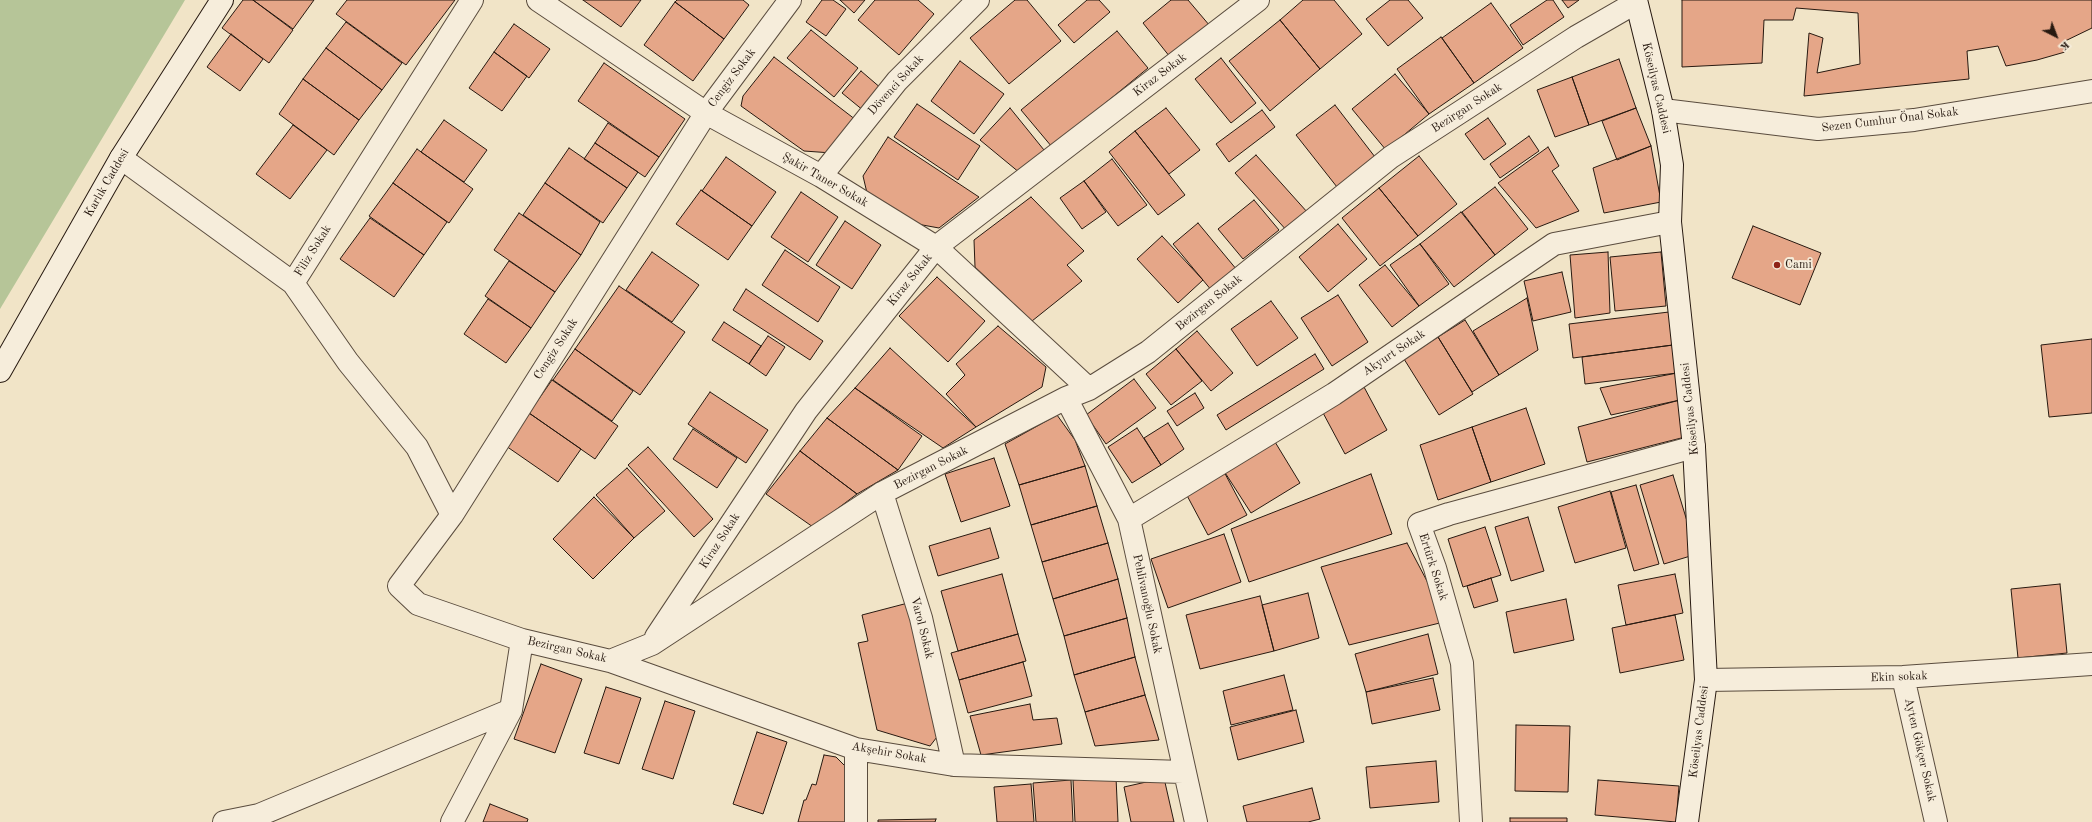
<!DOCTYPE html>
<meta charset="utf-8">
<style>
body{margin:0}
#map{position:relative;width:2092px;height:822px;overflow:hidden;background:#f1e4c7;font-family:"Old Standard TT",serif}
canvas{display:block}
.north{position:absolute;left:2036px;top:16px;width:40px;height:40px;-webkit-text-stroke:3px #f6eddb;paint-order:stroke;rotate:138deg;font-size:11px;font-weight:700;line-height:16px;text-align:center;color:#271910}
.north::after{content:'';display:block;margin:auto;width:14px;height:18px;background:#271910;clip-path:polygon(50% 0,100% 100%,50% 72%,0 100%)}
</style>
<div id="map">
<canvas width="2092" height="822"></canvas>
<div class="north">K</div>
</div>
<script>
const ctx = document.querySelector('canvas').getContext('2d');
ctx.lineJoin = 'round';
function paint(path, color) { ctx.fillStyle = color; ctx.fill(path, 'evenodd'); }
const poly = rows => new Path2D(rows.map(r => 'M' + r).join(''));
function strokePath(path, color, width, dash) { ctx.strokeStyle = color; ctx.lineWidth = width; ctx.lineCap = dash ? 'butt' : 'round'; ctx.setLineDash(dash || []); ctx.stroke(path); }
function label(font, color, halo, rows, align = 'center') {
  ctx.font = font + ' "Old Standard TT",serif'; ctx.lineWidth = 4; ctx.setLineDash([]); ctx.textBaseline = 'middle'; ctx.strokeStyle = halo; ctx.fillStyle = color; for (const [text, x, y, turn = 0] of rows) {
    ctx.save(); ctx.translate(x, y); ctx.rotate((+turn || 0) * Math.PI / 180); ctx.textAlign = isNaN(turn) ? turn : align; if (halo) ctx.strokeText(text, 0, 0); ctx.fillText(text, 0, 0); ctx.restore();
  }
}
paint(poly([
 [0,0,185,0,0,309]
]), '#b6c598');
const building = poly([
 [243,0,253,0,293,30,269,63,222,28,243,0],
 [253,0,314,0,293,29,253,0],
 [347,0,455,0,406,65,336,14,347,0],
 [583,0,641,0,621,27,583,0],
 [677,0,743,0,749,5,724,39,675,2,677,0],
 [822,0,833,0,846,9,826,36,806,22,822,0],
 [840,0,865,0,854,13,840,0],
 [875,0,918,0,934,14,899,55,858,20,875,0],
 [1015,0,1027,0,1061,41,1009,84,970,38,1015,0],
 [1087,0,1099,0,1110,12,1074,43,1058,25,1087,0],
 [1171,0,1188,0,1210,26,1170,57,1143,23,1171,0],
 [1303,0,1334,0,1362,34,1320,69,1280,20,1303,0],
 [1390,0,1408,0,1423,18,1388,46,1366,19,1390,0],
 [1547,0,1553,0,1564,17,1523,45,1510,25,1547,0],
 [1562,0,1579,0,1568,8,1562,0],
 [1682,0,2092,0,2092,28,2063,42,2065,52,2037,60,2006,66,1998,46,1967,51,1969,79,1804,96,1809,33,1823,38,1817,73,1860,64,1858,13,1796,8,1793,20,1764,20,1762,63,1682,67,1682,0],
 [675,2,724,39,693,81,644,45,675,2],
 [1491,3,1523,48,1474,83,1442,38,1491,3],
 [1280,20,1320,69,1270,111,1229,61,1280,20],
 [346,22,402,63,382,90,326,48,346,22],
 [514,24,550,49,529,78,494,52,514,24],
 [811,30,858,68,834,97,787,58,811,30],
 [1117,31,1148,68,1052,147,1021,110,1117,31],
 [231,34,263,59,240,91,207,67,231,34],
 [1441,37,1474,83,1429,114,1397,69,1441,37],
 [326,48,382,90,359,120,303,79,326,48],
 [494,52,527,76,502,111,469,88,494,52],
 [774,57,856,120,832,153,804,151,741,106,743,96,774,57],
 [1221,58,1256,103,1231,123,1195,79,1221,58],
 [1619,59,1636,108,1589,125,1572,77,1619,59],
 [960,61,1004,94,974,134,931,101,960,61],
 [604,63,685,119,659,157,578,101,604,63],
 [861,71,882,89,864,111,842,93,861,71],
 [1395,74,1429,114,1386,150,1352,109,1395,74],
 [1572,77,1589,125,1555,137,1537,90,1572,77],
 [303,79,359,120,334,155,279,114,303,79],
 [917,104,980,146,958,180,894,137,917,104],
 [1335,105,1375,157,1337,187,1296,135,1335,105],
 [1010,108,1044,150,1020,173,980,140,1010,108],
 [1166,108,1200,150,1169,174,1135,131,1166,108],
 [1636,108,1651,146,1617,160,1602,121,1636,108],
 [1262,110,1275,127,1229,162,1216,144,1262,110],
 [1488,118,1506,144,1484,160,1465,134,1488,118],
 [444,120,487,150,464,182,421,152,444,120],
 [608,123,659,157,645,177,595,143,608,123],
 [293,125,327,150,290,199,256,174,293,125],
 [1135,131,1185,195,1158,215,1109,152,1135,131],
 [1529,136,1539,151,1500,178,1490,164,1529,136],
 [888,137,979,197,939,228,917,224,867,193,863,176,888,137],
 [595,143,638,172,627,188,584,159,595,143],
 [1651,146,1661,202,1604,213,1593,168,1651,146],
 [1548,147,1559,166,1552,171,1579,211,1536,228,1498,183,1548,147],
 [569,148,627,188,603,223,545,183,569,148],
 [417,149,473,189,449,223,393,183,417,149],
 [1256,155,1308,213,1288,232,1235,173,1256,155],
 [1419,156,1457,204,1418,236,1379,188,1419,156],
 [726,157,776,192,752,226,702,191,726,157],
 [1112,159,1147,205,1118,226,1084,181,1112,159],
 [1084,181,1106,212,1082,229,1060,198,1084,181],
 [393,183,447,222,424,255,369,216,393,183],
 [545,183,600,222,581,255,523,215,545,183],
 [1495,187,1528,229,1495,255,1462,212,1495,187],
 [1379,188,1418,236,1380,266,1342,218,1379,188],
 [701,190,752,226,728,260,676,224,701,190],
 [801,192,838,217,808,262,771,237,801,192],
 [1031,197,1084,251,1067,265,1082,281,1032,321,975,267,974,240,1031,197],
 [1254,200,1279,230,1243,259,1218,229,1254,200],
 [1461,212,1495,255,1454,287,1420,244,1461,212],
 [519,213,581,255,555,292,494,250,519,213],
 [370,218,424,255,394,297,340,259,370,218],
 [845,221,881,245,852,289,816,265,845,221],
 [1198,223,1237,270,1212,291,1173,244,1198,223],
 [1338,224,1367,259,1328,292,1299,257,1338,224],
 [1753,226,1821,253,1800,305,1732,278,1753,226],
 [1162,236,1203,280,1178,303,1137,259,1162,236],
 [1420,244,1449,284,1419,306,1390,265,1420,244],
 [785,250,840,287,818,322,762,285,785,250],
 [652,252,699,285,672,322,626,290,652,252],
 [1608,252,1610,313,1575,318,1570,255,1608,252],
 [1661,252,1666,306,1615,311,1610,257,1661,252],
 [509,261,555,292,531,328,485,296,509,261],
 [1385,265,1419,306,1392,327,1359,285,1385,265],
 [1562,272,1571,312,1533,321,1524,281,1562,272],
 [937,277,985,321,948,362,899,316,937,277],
 [619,286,685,332,640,395,575,349,619,286],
 [746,289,823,341,810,360,733,310,746,289],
 [1338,295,1368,342,1332,366,1301,318,1338,295],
 [1527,298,1538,350,1499,375,1473,331,1527,298],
 [488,299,531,328,506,363,464,334,488,299],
 [1271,301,1298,338,1257,366,1231,329,1271,301],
 [1669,312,1673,345,1573,358,1569,324,1669,312],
 [1465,320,1499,375,1472,392,1438,337,1465,320],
 [724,322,761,346,749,364,712,340,724,322],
 [998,326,1046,367,1042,387,976,427,946,394,965,375,956,364,998,326],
 [1197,331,1233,373,1211,391,1176,349,1197,331],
 [768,336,785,347,766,376,749,364,768,336],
 [1438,337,1473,394,1439,415,1404,359,1438,337],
 [2092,339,2092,413,2049,417,2041,345,2092,339],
 [1673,345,1677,373,1585,384,1582,357,1673,345],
 [890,348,976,427,943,448,855,388,890,348],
 [575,349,633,391,612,421,553,380,575,349],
 [1176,349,1202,381,1171,405,1146,374,1176,349],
 [1315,354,1324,369,1226,430,1217,415,1315,354],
 [1677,373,1680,400,1611,415,1600,388,1677,373],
 [1134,379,1156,408,1106,444,1086,415,1134,379],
 [552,380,618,426,595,459,529,413,552,380],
 [1364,387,1387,430,1345,454,1322,411,1364,387],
 [855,388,922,436,898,470,827,418,855,388],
 [710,392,768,430,746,463,688,424,710,392],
 [1195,393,1204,408,1177,426,1167,411,1195,393],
 [1680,400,1689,436,1587,462,1578,427,1680,400],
 [1526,408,1545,464,1491,482,1472,427,1526,408],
 [529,413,581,449,558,482,506,446,529,413],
 [1057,415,1075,440,1085,466,1019,485,1005,444,1057,415],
 [827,418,898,470,857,494,800,451,827,418],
 [1168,423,1184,449,1161,465,1144,438,1168,423],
 [1472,427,1491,482,1438,500,1420,445,1472,427],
 [1137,428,1161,465,1132,483,1108,447,1137,428],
 [693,429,737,458,717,488,673,459,693,429],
 [1272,437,1300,483,1251,513,1222,468,1272,437],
 [648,447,713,519,694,537,628,465,648,447],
 [800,451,857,494,813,527,766,494,800,451],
 [994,458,1010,506,961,522,945,474,994,458],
 [1085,466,1097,506,1031,525,1019,485,1085,466],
 [627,468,665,511,634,538,596,495,627,468],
 [1222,468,1247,515,1208,535,1183,488,1222,468],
 [1371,474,1392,534,1249,582,1231,529,1371,474],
 [1673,475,1697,554,1664,564,1640,485,1673,475],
 [1636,485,1659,564,1634,571,1611,492,1636,485],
 [1610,491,1626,548,1575,563,1558,507,1610,491],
 [594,497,634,538,593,579,553,539,594,497],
 [1097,506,1108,543,1042,562,1031,525,1097,506],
 [1528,517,1544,571,1511,581,1495,527,1528,517],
 [1485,527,1501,575,1463,587,1448,539,1485,527],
 [990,528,999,558,938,576,929,546,990,528],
 [1224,534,1241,582,1168,608,1151,559,1224,534],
 [1108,543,1118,579,1053,599,1042,562,1108,543],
 [1407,543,1448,621,1349,645,1321,567,1407,543],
 [1002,574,1018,634,958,651,941,591,1002,574],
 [1675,574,1683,613,1626,625,1618,585,1675,574],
 [1491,578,1498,601,1474,608,1467,586,1491,578],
 [1118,579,1127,618,1064,636,1053,599,1118,579],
 [2060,584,2067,653,2018,658,2011,589,2060,584],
 [1308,593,1319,638,1274,651,1262,605,1308,593],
 [1260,596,1274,651,1200,669,1186,615,1260,596],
 [1566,599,1574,640,1514,653,1506,612,1566,599],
 [908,603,940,733,930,746,877,730,858,643,868,641,862,615,908,603],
 [1675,615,1684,660,1620,673,1612,628,1675,615],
 [1127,618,1135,657,1074,675,1064,636,1127,618],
 [1018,634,1026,661,959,680,951,653,1018,634],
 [1428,634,1438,674,1366,692,1355,654,1428,634],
 [1135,657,1145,695,1085,712,1074,675,1135,657],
 [1023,662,1032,696,968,713,959,680,1023,662],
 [541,664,582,679,555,753,514,739,541,664],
 [1284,675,1293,710,1231,725,1223,691,1284,675],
 [1433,678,1440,710,1372,724,1366,692,1433,678],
 [606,687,641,698,619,764,584,753,606,687],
 [1145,695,1159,740,1095,746,1085,712,1145,695],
 [665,701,695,711,673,779,642,769,665,701],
 [1030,704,1033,720,1057,718,1062,744,981,755,970,716,1030,704],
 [1296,710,1304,742,1238,760,1230,727,1296,710],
 [1516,725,1570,726,1568,792,1515,791,1516,725],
 [757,732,787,742,763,814,733,804,757,732],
 [824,755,836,757,849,770,848,822,798,822,804,800,806,800,812,784,816,785,824,755],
 [1436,761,1439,802,1370,808,1366,767,1436,761],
 [1116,777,1118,822,1075,822,1073,780,1116,777],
 [1164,778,1174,822,1131,822,1124,787,1164,778],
 [1071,780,1073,822,1036,822,1033,783,1071,780],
 [1598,780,1679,786,1676,822,1595,815,1598,780],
 [1031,784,1034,822,997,822,994,787,1031,784],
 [1312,788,1320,819,1308,822,1247,822,1243,806,1312,788],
 [490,804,528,819,527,822,483,822,490,804],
 [1510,818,1567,818,1567,822,1510,822,1510,818],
 [936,819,935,822,878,822,878,820,936,819]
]);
paint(building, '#e5a688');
strokePath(building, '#271910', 1);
const street = poly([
 [538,0,706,113,821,176,936,247,1089,389],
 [1663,110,1818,129,1914,120,2092,91],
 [121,158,293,283],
 [821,176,897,81,978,0],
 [1066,398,1129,519,1196,822],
 [882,493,921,618,954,765],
 [452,515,417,447,348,362,293,283,472,0],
 [1129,519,1334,394,1554,244,1670,222],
 [656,637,806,411,936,247,1258,0],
 [522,640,418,604,399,586,452,515,706,113,790,0],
 [610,661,856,749,954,765,1183,772],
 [1903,677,1936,822],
 [1706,680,1903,677,2092,664],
 [856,749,856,822],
 [224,822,259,815,511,710,522,640,610,661,652,644,882,493,1066,398,1089,389,1148,352,1391,157,1576,37,1635,3],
 [452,822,511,710],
 [1471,822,1462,663,1435,568,1419,524,1449,514,1694,447]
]);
const secondary = poly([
 [1636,0,1663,110,1672,165,1670,222,1694,447,1706,680,1687,822],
 [0,371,121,158,222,0]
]);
strokePath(street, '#5a4c3e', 24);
strokePath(secondary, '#271910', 24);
strokePath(street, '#f6eddb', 22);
strokePath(secondary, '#f6eddb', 22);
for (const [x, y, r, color] of [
 [1777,265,4,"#8f2418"]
]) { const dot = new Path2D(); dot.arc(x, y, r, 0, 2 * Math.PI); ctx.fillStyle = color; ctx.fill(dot); strokePath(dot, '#f6eddb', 1.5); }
label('12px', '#271910', '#f6eddb', [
 ["Kiraz Sokak",1160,75,-37],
 ["Cengiz Sokak",732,78,-53],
 ["Dövenci Sokak",896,85,-48],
 ["Köseilyas Caddesi",1656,88,77],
 ["Bezirgan Sokak",1467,108,-33],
 ["Sezen Cumhur Önal Sokak",1890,120,-7],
 ["Şakir Taner Sokak",825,180,30],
 ["Karlık Caddesi",107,183,-60],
 ["Filiz Sokak",313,251,-58],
 ["Kiraz Sokak",910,280,-51],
 ["Bezirgan Sokak",1209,303,-39],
 ["Cengiz Sokak",556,349,-57],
 ["Akyurt Sokak",1394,353,-34],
 ["Köseilyas Caddesi",1690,409,-96],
 ["Bezirgan Sokak",931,468,-27],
 ["Kiraz Sokak",720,541,-57],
 ["Ertürk Sokak",1433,567,72],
 ["Pehlivanoğlu Sokak",1147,604,78],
 ["Varol Sokak",922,628,76],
 ["Bezirgan Sokak",567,650,13],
 ["Ekin sokak",1899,677,-2],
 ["Köseilyas Caddesi",1699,732,-83],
 ["Ayten Gökçer Sokak",1920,750,77],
 ["Akşehir Sokak",889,753,10]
]);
label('12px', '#271910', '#f6eddb', [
 ["Cami",1785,265]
], 'left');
</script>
